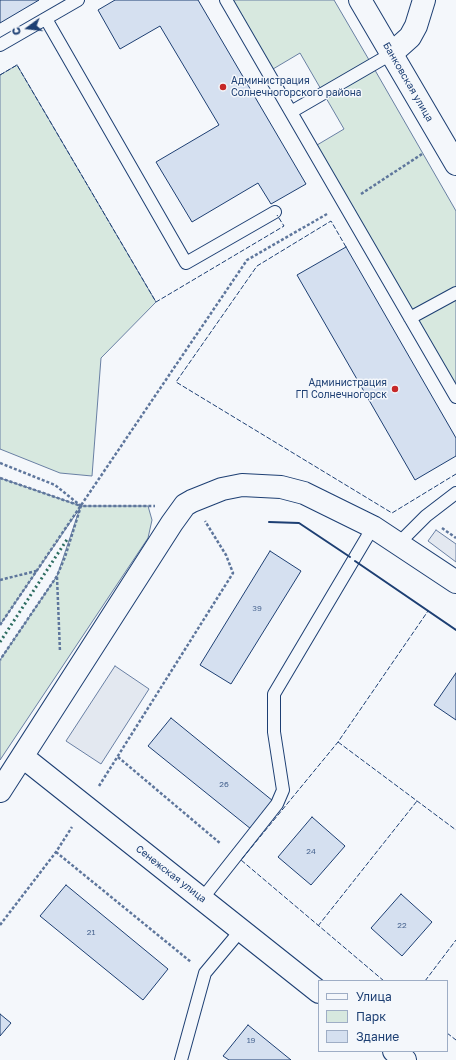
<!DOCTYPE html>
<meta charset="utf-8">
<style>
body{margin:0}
#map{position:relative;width:456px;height:1060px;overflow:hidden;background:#f4f7fb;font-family:"Golos Text",sans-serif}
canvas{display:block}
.legend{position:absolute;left:318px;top:980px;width:130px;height:72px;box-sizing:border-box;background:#f4f7fb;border:1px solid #9eadc5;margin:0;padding:5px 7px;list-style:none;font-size:12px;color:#1d3f73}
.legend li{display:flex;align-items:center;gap:8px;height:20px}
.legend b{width:20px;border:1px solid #9eadc5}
.north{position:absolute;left:8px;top:8px;width:40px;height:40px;-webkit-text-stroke:3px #f4f7fb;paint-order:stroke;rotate:255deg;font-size:11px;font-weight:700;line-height:16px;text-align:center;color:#1d3f73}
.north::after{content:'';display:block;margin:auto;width:14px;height:18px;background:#1d3f73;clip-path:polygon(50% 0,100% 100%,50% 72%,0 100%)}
</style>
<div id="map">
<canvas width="456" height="1060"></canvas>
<ul class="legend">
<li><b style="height:5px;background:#f4f7fb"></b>Улица</li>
<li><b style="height:11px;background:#d7e8df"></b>Парк</li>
<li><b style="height:11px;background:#d5e0f0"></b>Здание</li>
</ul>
<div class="north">С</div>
</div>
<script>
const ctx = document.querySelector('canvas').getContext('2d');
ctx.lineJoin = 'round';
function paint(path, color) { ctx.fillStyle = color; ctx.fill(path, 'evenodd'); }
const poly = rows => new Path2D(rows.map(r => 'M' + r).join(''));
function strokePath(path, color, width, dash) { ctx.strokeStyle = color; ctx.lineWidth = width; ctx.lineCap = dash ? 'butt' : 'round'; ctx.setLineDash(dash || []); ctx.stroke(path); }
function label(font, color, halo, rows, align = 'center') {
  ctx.font = font + ' "Golos Text",sans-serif'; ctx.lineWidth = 3; ctx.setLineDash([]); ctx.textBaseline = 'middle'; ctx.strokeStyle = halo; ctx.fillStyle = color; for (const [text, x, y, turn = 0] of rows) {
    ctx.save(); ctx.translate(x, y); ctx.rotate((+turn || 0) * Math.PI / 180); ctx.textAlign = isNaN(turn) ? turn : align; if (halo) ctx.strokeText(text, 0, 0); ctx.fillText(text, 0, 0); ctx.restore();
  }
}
const green = poly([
 [226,0,334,0,372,65,456,211,456,397,312,148,344,129,300,53,268,72,226,0],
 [17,65,156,302,101,358,92,476,60,473,0,449,0,75,17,65],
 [0,478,81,506,148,506,152,520,148,538,0,760,0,660,57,576,80,508,0,625,0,478]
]);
paint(green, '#d7e8df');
strokePath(green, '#687fa3', 1);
const parking = poly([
 [436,530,456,544,456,562,428,541,436,530],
 [115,666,149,689,101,764,66,741,115,666]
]);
paint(parking, '#e3e8f0');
strokePath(parking, '#687fa3', 1);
const building = poly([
 [0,0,39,0,0,23,0,0],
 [115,0,198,0,306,184,271,204,258,183,192,222,156,162,219,125,160,26,120,49,98,10,115,0],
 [346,247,456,438,456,456,415,480,297,275,346,247],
 [270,551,301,571,231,684,200,665,270,551],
 [456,673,456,720,434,705,456,673],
 [171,718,273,801,251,829,148,746,171,718],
 [312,817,345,846,311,885,278,857,312,817],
 [66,885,168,969,143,1000,40,916,66,885],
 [401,894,432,922,402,956,371,928,401,894],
 [0,1014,11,1023,0,1036,0,1014],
 [248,1025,291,1060,229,1060,223,1056,248,1025]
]);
paint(building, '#d5e0f0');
strokePath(building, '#1d3f73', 1);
const service = poly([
 [226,0,456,397],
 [46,19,186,263,275,212],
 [0,45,78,0],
 [291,112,391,54],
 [410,318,456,293],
 [399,543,426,516,456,493],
 [202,899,277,804,283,790,274,732,274,694,373,527],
 [181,1060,205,973,241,930]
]);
const minor = poly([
 [391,54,410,37,416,26,424,0],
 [23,757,319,992],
 [0,791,172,523,185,505,192,501,222,489,242,485,281,487,304,493,373,527,456,582],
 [394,1051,405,1060]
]);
const tertiary = poly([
 [360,0,456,164]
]);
strokePath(service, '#1d3f73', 14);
strokePath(minor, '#1d3f73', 24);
strokePath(tertiary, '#1d3f73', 24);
strokePath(poly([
 [361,194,422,154],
 [0,463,55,485,81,506,155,506],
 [0,478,81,506,65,557,57,576,0,660],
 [442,528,456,538],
 [57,577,60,652],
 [0,580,36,571],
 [0,625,247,260,327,214],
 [118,757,221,844],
 [99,786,233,573,226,555,205,521],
 [56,852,191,962],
 [0,925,56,852,72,827]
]), '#5e769c', 2.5, [3, 2]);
strokePath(service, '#f4f7fb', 12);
strokePath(minor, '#f4f7fb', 22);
strokePath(tertiary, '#f4f7fb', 22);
strokePath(poly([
 [0,642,68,538]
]), '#2c6c60', 3, [2, 3]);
strokePath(poly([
 [0,75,17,65,156,302,284,226,277,215],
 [346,247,331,221,257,266,176,382,392,513,456,474],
 [338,742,456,830],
 [318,926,417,801],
 [384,981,241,860,338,742,428,611],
 [425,981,456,940],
 [447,1033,456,1040]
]), '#1d3f73', 1, [5, 2]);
strokePath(poly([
 [269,522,299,523,350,557],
 [355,561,456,630]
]), '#1d3f73', 2);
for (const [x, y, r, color] of [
 [223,87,4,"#c62828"],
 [395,389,4,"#c62828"]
]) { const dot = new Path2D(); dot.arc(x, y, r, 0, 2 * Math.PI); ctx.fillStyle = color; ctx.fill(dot); strokePath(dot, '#f4f7fb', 1.5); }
label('8px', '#4b6792', null, [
 ["39",257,608],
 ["26",224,784],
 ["24",311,851],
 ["22",402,925],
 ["21",91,932],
 ["19",251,1040]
]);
label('10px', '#1d3f73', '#f4f7fb', [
 ["Администрация",231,81],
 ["Солнечногорского района",231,93],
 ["Администрация",387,383,"right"],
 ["ГП Солнечногорск",387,395,"right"]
], 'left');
label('10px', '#1d3f73', '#f4f7fb', [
 ["Банковская улица",408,82,60],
 ["Сенежская улица",171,874,38]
]);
</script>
